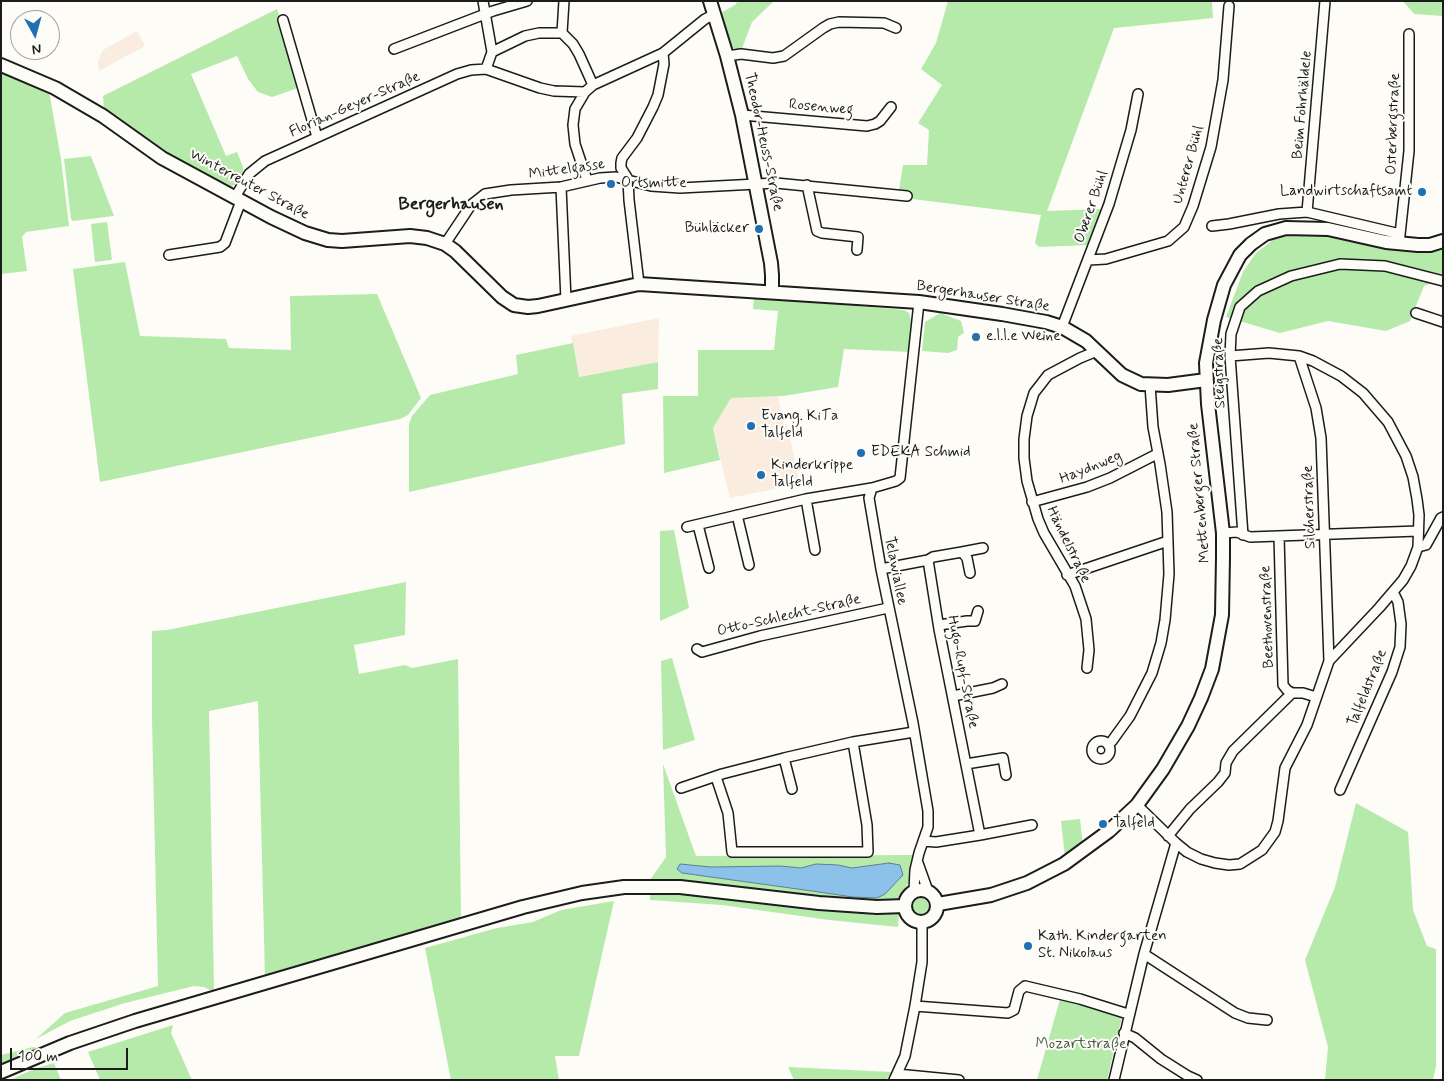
<!DOCTYPE html>
<meta charset="utf-8">
<style>
body{margin:0}
#map{position:relative;width:1444px;height:1081px;overflow:hidden;background:#fdfcf7;font-family:Mynerve,sans-serif}
canvas{display:block}
.frame{position:absolute;inset:0;border:2px solid #1c1c1c;pointer-events:none}
.north{position:absolute;left:10px;top:10px;width:50px;height:50px;box-sizing:border-box;background:#fdfcf7;border:1px solid #a3a29f;border-radius:50%;rotate:173deg;font-size:14px;font-weight:700;line-height:20px;text-align:center;color:#1c1c1c}
.north::after{content:'';display:block;margin:auto;width:18px;height:22px;background:#1f6fb2;clip-path:polygon(50% 0,100% 100%,50% 72%,0 100%)}
.scale{position:absolute;left:10px;top:1048px;width:118px;height:22px;box-sizing:border-box;border:2px solid #1c1c1c;border-top:0;padding-left:6px;font-size:15px;line-height:18px;white-space:nowrap;color:#1c1c1c;-webkit-text-stroke:4px #fdfcf7;paint-order:stroke}
</style>
<div id="map">
<canvas width="1444" height="1081"></canvas>
<div class="frame"></div>
<div class="north">N</div>
<div class="scale">100 m</div>
</div>
<script>
const ctx = document.querySelector('canvas').getContext('2d');
ctx.lineJoin = 'round';
function paint(path, color) { ctx.fillStyle = color; ctx.fill(path, 'evenodd'); }
const poly = rows => new Path2D(rows.map(r => 'M' + r).join(''));
function strokePath(path, color, width, dash) { ctx.strokeStyle = color; ctx.lineWidth = width; ctx.lineCap = dash ? 'butt' : 'round'; ctx.setLineDash(dash || []); ctx.stroke(path); }
function label(font, color, halo, rows, align = 'center') {
  ctx.font = font + ' Mynerve,sans-serif'; ctx.lineWidth = 4; ctx.setLineDash([]); ctx.textBaseline = 'middle'; ctx.strokeStyle = halo; ctx.fillStyle = color; for (const [text, x, y, turn = 0] of rows) {
    ctx.save(); ctx.translate(x, y); ctx.rotate((+turn || 0) * Math.PI / 180); ctx.textAlign = isNaN(turn) ? turn : align; if (halo) ctx.strokeText(text, 0, 0); ctx.fillText(text, 0, 0); ctx.restore();
  }
}
paint(poly([
 [137,31,145,46,99,71,98,61,103,50],
 [659,318,658,362,578,377,571,336],
 [778,396,784,425,787,424,799,480,784,483,784,487,730,498,713,428,731,398]
]), '#faecde');
paint(poly([
 [738,1,774,1,752,22,741,51,731,47,719,14,735,5],
 [948,1,1212,1,1213,18,1114,28,1047,211,1101,209,1089,245,1039,247,1035,243,1041,215,912,199,899,190,903,165,927,165,929,130,918,123,942,85,921,69,936,43],
 [1403,1,1443,1,1443,16,1414,14],
 [277,9,281,22,280,24,298,86,295,89,272,97,258,92,248,79,237,56,191,74,226,156,237,152,243,167,243,173,235,185,228,188,158,149,104,110,103,96],
 [1,69,49,91,61,159,69,226,26,232,22,237,27,271,1,274],
 [91,156,114,216,73,221,71,219,64,159],
 [107,222,112,260,95,262,91,224],
 [1295,234,1331,235,1443,247,1443,278,1424,286,1410,321,1386,331,1328,321,1280,333,1226,317,1243,272,1256,253,1273,240],
 [125,262,140,336,226,339,229,348,291,350,290,296,377,294,421,398,408,415,400,419,100,482,73,269],
 [754,297,904,310,909,313,911,320,910,352,844,349,838,387,783,396,731,398,713,428,720,460,664,473,663,396,698,396,698,350,774,350,778,311,753,309],
 [940,313,961,321,964,333,958,337,957,350,948,353,922,351,925,322],
 [573,343,579,377,658,362,658,389,622,394,625,444,409,492,409,424,412,416,430,395,518,374,516,355],
 [674,530,689,608,660,621,660,531],
 [406,582,405,635,354,645,359,674,405,665,412,668,458,659,461,921,265,978,258,701,209,711,214,992,204,987,194,986,125,1003,70,1021,36,1039,65,1013,158,986,152,719,152,631,167,630],
 [672,658,695,740,663,750,661,661],
 [663,764,696,856,913,855,911,880,900,896,898,927,829,920,722,905,650,900,650,880,666,857],
 [1356,803,1408,832,1413,910,1427,946,1436,949,1436,1066,1433,1080,1325,1080,1328,1047,1305,960,1335,887],
 [1080,819,1083,845,1065,857,1061,821],
 '909 906a12 12 0 1 1 24 0a12 12 0 1 1-24 0Z',
 [614,901,579,1056,555,1056,559,1080,451,1080,425,948,497,928,533,922,561,910],
 [1061,996,1081,1001,1122,1017,1107,1080,1037,1080],
 [173,1025,171,1033,192,1080,100,1080,88,1052],
 [33,1047,37,1048,1,1065,1,1055],
 [54,1063,61,1080,10,1080,34,1069],
 [788,1067,892,1072,886,1080,794,1080]
]), '#b6eaab');
const water = poly([
 [889,863,900,865,903,875,885,894,877,898,853,897,812,891,682,873,677,869,680,864,711,867,780,866,801,868,816,864,838,865,852,868,889,863]
]);
paint(water, '#8cc1e9');
strokePath(water, '#5f7f97', 1);
const street = poly([
 [483,1,492,52,486,69],
 [564,1,562,33,573,44,579,54,593,85],
 [283,20,317,137],
 [394,49,493,11,527,1],
 [492,52,525,36,539,33,562,33],
 [727,56,741,54,773,58,784,56,823,28,830,24,839,22,884,23,896,28],
 [742,115,867,126,875,124,880,121,891,107],
 [587,180,575,144,573,125,575,109,585,92,593,85,663,53,705,19,715,14],
 [807,185,817,231,822,233,858,237,857,250],
 [561,187,566,300],
 [235,197,249,174,265,161,457,74,471,70,486,69,540,88,554,91,585,92],
 [1307,212,1325,1],
 [1212,226,1229,224,1279,214,1307,212,1400,234],
 [445,244,471,205,485,194,511,190,561,187,600,178,616,177,651,186,680,188,776,183,907,196],
 [1399,244,1409,151,1409,34],
 [169,255,220,247,225,243,241,201],
 [1088,260,1106,259,1168,241,1184,227,1193,206,1211,147,1223,80,1229,6],
 [639,284,629,200,628,179,621,168,621,163,622,158,637,138,653,107,658,95,664,64,663,53],
 [1416,313,1443,322],
 [1062,327,1109,204,1131,130,1138,94],
 [1299,356,1316,408,1321,438,1329,661],
 [872,488,869,498,881,569,913,723,928,811,928,827,919,853,915,870,914,891],
 [806,499,815,550],
 [1032,502,1087,487,1110,478,1157,454],
 [737,515,749,565],
 [698,525,709,568],
 [687,527,806,499,872,488,896,481,900,478,919,302],
 [1223,533,1237,532,1250,537,1418,531],
 [1243,535,1230,356,1231,334,1240,307,1258,291,1291,276,1340,264,1385,266,1443,281],
 [1279,536,1283,685,1287,690,1292,693],
 [1418,547,1426,545,1441,518,1443,517],
 [962,552,983,548],
 [928,560,933,557,962,552,967,558,970,573],
 [881,569,928,560,939,629,980,835,936,842,923,841],
 [1067,575,1168,541],
 [939,625,967,621,975,621,978,611],
 [697,649,702,652,760,636,888,608],
 [1087,668,1089,650,1086,619,1075,586,1044,533,1038,519,1027,481,1024,458,1024,439,1027,416,1034,393,1048,375,1080,358,1097,351],
 [953,696,993,688,1002,684],
 '1092 750a9 9 0 1 1 18 0a9 9 0 1 1-18 0Z',
 [1108,745,1112,741,1130,716,1152,673,1161,643,1165,620,1169,574,1167,512,1160,464,1153,427,1150,385],
 [784,758,792,789],
 [966,764,1003,758,1006,775],
 [716,777,728,813,732,852,868,852,867,825,853,742],
 [681,788,722,774,784,758,853,742,914,732],
 [1340,790,1392,672,1400,647,1401,624,1398,602,1393,592],
 [1137,805,1176,843,1187,852,1201,859,1215,863,1229,865,1240,864,1262,850,1275,832,1278,821,1285,768,1307,725,1329,661,1379,608,1403,580,1411,566,1418,547,1419,515,1417,499,1413,477,1406,456,1388,422,1363,393,1341,376,1313,361,1299,356,1269,353,1230,356],
 [980,835,1032,825],
 [1168,836,1190,809,1218,782,1225,773,1226,763,1233,751,1292,693,1303,693,1316,697],
 [918,863,928,891],
 [1144,954,1235,1013,1248,1018,1267,1020],
 [915,1006,1008,1013,1014,1010,1019,991,1025,986,1080,999,1128,1014],
 [1124,1033,1135,1038,1161,1059,1188,1076,1197,1080],
 [897,1074,959,1080],
 [894,1080,905,1056,915,1006,922,962,922,922],
 [1114,1080,1144,954,1176,843]
]);
const secondary = poly([
 [710,1,727,56,742,115,771,263,772,275,772,292],
 [1,65,55,88,103,116,162,158,271,217,305,233,328,240,342,241,410,236,427,238,445,244,455,251,502,297,514,305,528,307,538,306,639,284,919,302,1002,314,1046,322,1062,327,1086,341,1122,375,1141,384,1168,385,1206,380],
 '905 906a16 16 0 1 1 32 0a16 16 0 1 1-32 0Z',
 [938,904,991,895,1027,883,1064,864,1109,831,1137,805,1163,769,1188,726,1201,698,1212,669,1222,615,1223,557,1223,533,1208,404,1206,363,1214,320,1224,285,1240,255,1251,244,1265,234,1286,228,1328,229,1386,242,1418,245,1430,245,1443,241],
 [1,1072,70,1043,135,1021,523,907,582,893,624,887,680,887,819,903,877,907,905,906]
]);
strokePath(street, '#1c1c1c', 12);
strokePath(secondary, '#1c1c1c', 16);
strokePath(street, '#fdfcf7', 9);
strokePath(secondary, '#fdfcf7', 12);
for (const [x, y, r, color] of [
 [611,184,5,"#1f6fb2"],
 [1422,192,5,"#1f6fb2"],
 [759,229,5,"#1f6fb2"],
 [976,337,5,"#1f6fb2"],
 [751,426,5,"#1f6fb2"],
 [861,453,5,"#1f6fb2"],
 [761,475,5,"#1f6fb2"],
 [1103,824,5,"#1f6fb2"],
 [1028,946,5,"#1f6fb2"]
]) { const dot = new Path2D(); dot.arc(x, y, r, 0, 2 * Math.PI); ctx.fillStyle = color; ctx.fill(dot); strokePath(dot, '#fdfcf7', 2); }
label('15px', '#1c1c1c', '#fdfcf7', [
 ["Florian-Geyer-Straße",355,105,-24],
 ["Beim Fohrhäldele",1303,105,-85],
 ["Rosenweg",821,108,5],
 ["Osterbergstraße",1394,124,-88],
 ["Theodor-Heuss-Straße",763,142,78],
 ["Unterer Bühl",1189,165,-74],
 ["Mittelgasse",567,170,-8],
 ["Winterreuter Straße",249,185,28],
 ["Oberer Bühl",1092,207,-71],
 ["Bergerhauser Straße",983,297,9],
 ["Steigstraße",1220,373,-92],
 ["Haydnweg",1091,468,-22],
 ["Mettenberger Straße",1200,493,-95],
 ["Silcherstraße",1310,507,-92],
 ["Händelstraße",1068,545,64],
 ["Telawiallee",895,571,79],
 ["Otto-Schlecht-Straße",789,616,-13],
 ["Beethovenstraße",1268,617,-92],
 ["Hugo-Rupf-Straße",962,672,79],
 ["Talfeldstraße",1368,688,-68]
]);
label('15px', '#1c1c1c', '#fdfcf7', [
 ["Ortsmitte",621,184],
 ["Landwirtschaftsamt",1412,192,"right"],
 ["Bühläcker",749,229,"right"],
 ["e.l.l.e Weine",986,337],
 ["Evang. KiTa",761,417],
 ["Talfeld",761,434],
 ["EDEKA Schmid",871,453],
 ["Kinderkrippe",771,466],
 ["Talfeld",771,483],
 ["Talfeld",1113,824],
 ["Kath. Kindergarten",1038,937],
 ["St. Nikolaus",1038,954]
], 'left');
label('15px', '#4a5a47', '#fdfcf7', [
 ["Mozartstraße",1081,1045]
]);
label('bold 18px', '#1c1c1c', '#fdfcf7', [
 ["Bergerhausen",451,205]
]);
</script>
